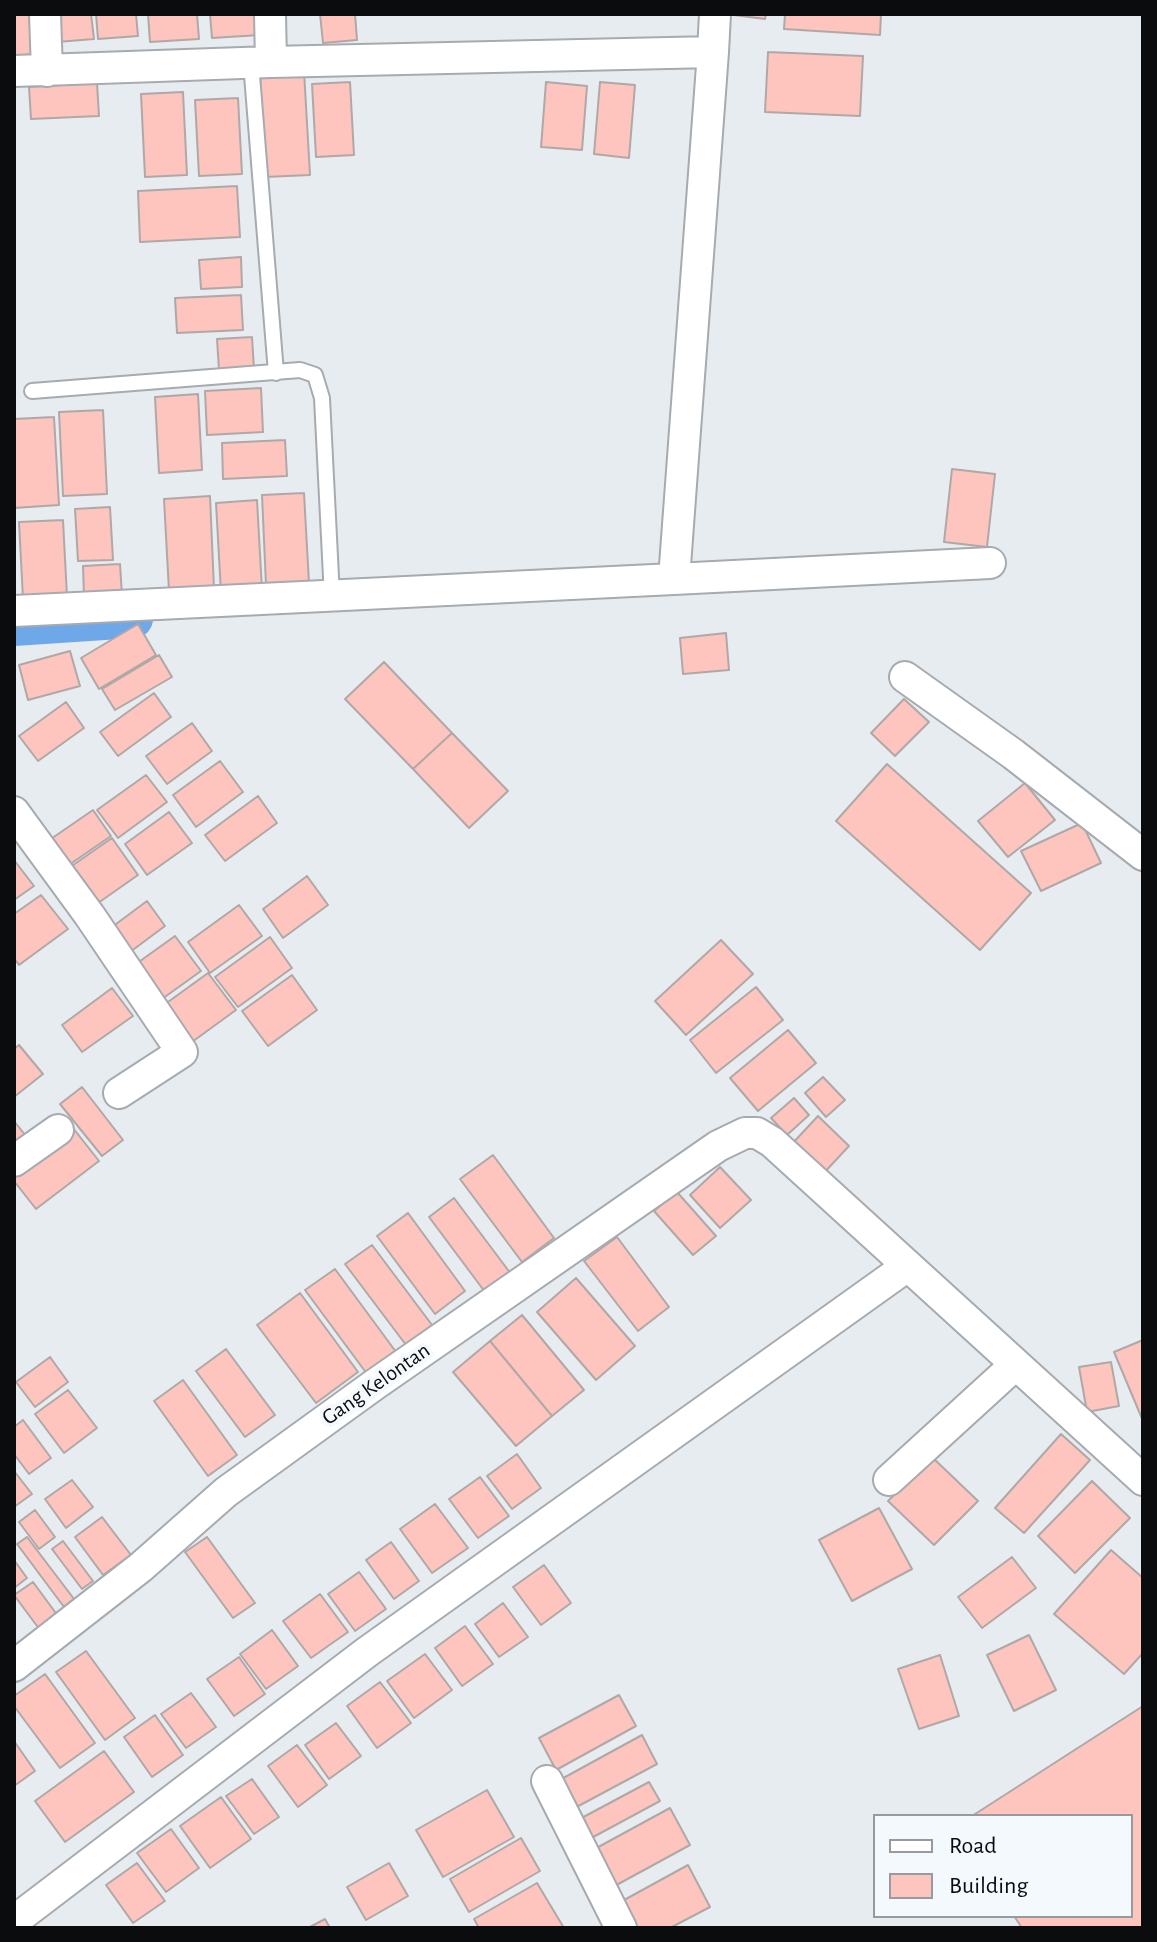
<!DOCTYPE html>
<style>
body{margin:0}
#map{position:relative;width:1157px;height:1942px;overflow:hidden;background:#e7ecf1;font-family:"Alegreya Sans",sans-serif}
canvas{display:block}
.frame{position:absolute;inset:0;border:16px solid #0b0c0e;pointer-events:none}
.legend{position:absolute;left:873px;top:1814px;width:260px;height:104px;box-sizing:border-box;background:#f4f9fe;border:2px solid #979a9e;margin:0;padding:10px 14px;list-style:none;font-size:24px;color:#0b0c0e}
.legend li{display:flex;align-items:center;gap:16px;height:40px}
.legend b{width:40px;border:2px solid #979a9e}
</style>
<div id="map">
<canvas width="1157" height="1942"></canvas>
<div class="frame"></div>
<ul class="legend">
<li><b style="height:10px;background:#fff"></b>Road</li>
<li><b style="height:22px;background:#fec4be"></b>Building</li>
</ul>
</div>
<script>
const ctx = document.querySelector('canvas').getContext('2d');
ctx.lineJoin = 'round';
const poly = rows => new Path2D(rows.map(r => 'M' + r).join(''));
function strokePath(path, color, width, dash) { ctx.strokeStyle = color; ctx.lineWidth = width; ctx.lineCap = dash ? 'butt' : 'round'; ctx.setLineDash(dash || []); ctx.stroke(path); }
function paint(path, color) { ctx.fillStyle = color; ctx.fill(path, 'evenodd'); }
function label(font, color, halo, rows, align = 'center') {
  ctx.font = font + ' "Alegreya Sans",sans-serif'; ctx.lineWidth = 8; ctx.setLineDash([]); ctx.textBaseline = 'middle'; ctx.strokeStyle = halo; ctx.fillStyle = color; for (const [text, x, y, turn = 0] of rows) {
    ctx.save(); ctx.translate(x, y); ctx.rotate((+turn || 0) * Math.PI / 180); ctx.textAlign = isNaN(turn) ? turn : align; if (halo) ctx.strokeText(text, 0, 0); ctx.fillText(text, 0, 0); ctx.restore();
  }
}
strokePath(poly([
 [14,627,134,619]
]), '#6fa8e9', 38);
const building = poly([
 [14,14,29,14,32,54,14,56,14,14],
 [54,14,91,14,94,39,57,42,54,14],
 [96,14,136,14,138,36,98,39,96,14],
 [148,14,197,14,199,39,150,42,148,14],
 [210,14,259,14,260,35,212,38,210,14],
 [320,14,355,14,357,40,323,43,320,14],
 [726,14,766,14,765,19,726,14],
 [785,14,881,14,880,35,784,29,785,14],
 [768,52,863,56,860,116,765,112,768,52],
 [304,71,310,175,265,177,260,73,304,71],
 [350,82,354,155,316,157,312,84,350,82],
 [546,82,587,86,582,150,541,147,546,82],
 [600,82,635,85,629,158,594,154,600,82],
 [97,83,99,116,31,119,29,87,97,83],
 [183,92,187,175,145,177,141,94,183,92],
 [238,98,242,174,199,176,195,100,238,98],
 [237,186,240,237,140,242,138,191,237,186],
 [241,257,242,287,201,289,199,260,241,257],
 [241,295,243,330,177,333,175,298,241,295],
 [252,337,254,369,219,370,217,339,252,337],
 [261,388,263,432,207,435,205,391,261,388],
 [198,394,202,470,159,473,155,397,198,394],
 [103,410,107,494,63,496,59,412,103,410],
 [54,417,59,505,14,508,14,419,54,417],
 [285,440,287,476,223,479,222,443,285,440],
 [952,469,995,474,987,547,944,542,952,469],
 [304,493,309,583,266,585,262,495,304,493],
 [210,496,214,589,169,591,164,499,210,496],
 [257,500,262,590,221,593,216,503,257,500],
 [110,507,113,560,78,561,75,509,110,507],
 [63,520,67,597,23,599,19,522,63,520],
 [120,564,122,595,84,597,83,566,120,564],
 [138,624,156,655,99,689,81,658,138,624],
 [726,633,729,670,683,674,680,638,726,633],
 [70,651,80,686,28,700,19,665,70,651],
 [159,655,172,677,115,710,102,689,159,655],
 [384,662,452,733,413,769,345,699,384,662],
 [154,693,171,717,118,756,100,732,154,693],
 [904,699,929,722,895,756,871,733,904,699],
 [66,702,84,728,38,761,19,736,66,702],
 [192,723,212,751,167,784,146,756,192,723],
 [452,733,508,791,469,828,413,769,452,733],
 [220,761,243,792,196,827,173,795,220,761],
 [887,764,1031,893,980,950,836,821,887,764],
 [146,775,167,802,118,838,97,810,146,775],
 [1025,783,1055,820,1008,857,978,821,1025,783],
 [258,796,277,823,225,861,205,835,258,796],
 [93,810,111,836,63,869,45,843,93,810],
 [169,812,192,843,147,875,125,844,169,812],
 [1082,823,1101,863,1041,891,1021,851,1082,823],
 [112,838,138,875,91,908,66,870,112,838],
 [14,860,34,886,14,900,14,860],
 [307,876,328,905,283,938,263,909,307,876],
 [41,895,68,929,19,965,14,958,14,914,41,895],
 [147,901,165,926,126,955,108,930,147,901],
 [239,905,262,936,210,973,188,942,239,905],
 [175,936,201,971,155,1004,129,969,175,936],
 [270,937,292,968,238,1007,215,977,270,937],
 [721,940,753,974,686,1035,655,1001,721,940],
 [208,973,236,1010,185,1047,157,1010,208,973],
 [292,975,317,1010,268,1046,242,1011,292,975],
 [756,987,783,1020,716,1073,690,1040,756,987],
 [112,988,133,1016,82,1052,62,1025,112,988],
 [788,1030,816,1063,758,1111,730,1078,788,1030],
 [19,1045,43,1074,14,1097,14,1049,19,1045],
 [823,1077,845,1100,826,1117,805,1093,823,1077],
 [82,1087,123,1140,102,1156,60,1104,82,1087],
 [794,1098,809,1115,787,1135,771,1118,794,1098],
 [818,1116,849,1146,822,1175,791,1145,818,1116],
 [14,1121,30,1141,14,1154,14,1121],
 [73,1128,99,1161,36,1209,14,1181,14,1174,73,1128],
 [493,1155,554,1238,522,1262,460,1179,493,1155],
 [720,1167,751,1200,720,1228,690,1195,720,1167],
 [677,1192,716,1236,693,1255,654,1211,677,1192],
 [454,1198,511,1274,485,1292,429,1217,454,1198],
 [408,1213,465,1291,435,1314,377,1236,408,1213],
 [617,1237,669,1307,638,1331,584,1261,617,1237],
 [372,1245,432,1325,406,1345,345,1264,372,1245],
 [335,1269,399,1356,370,1378,305,1290,335,1269],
 [576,1278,635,1346,596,1380,537,1312,576,1278],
 [300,1293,358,1372,316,1403,257,1325,300,1293],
 [522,1315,584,1390,552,1416,490,1341,522,1315],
 [1143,1340,1143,1421,1114,1352,1143,1340],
 [490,1341,552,1416,516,1446,453,1372,490,1341],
 [226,1349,275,1415,245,1437,196,1371,226,1349],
 [50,1357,68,1382,35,1407,16,1382,50,1357],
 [1111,1362,1119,1406,1087,1412,1079,1367,1111,1362],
 [183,1380,237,1455,208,1476,154,1401,183,1380],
 [68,1390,97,1428,64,1453,35,1414,68,1390],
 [23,1420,51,1458,29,1474,14,1454,14,1427,23,1420],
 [1061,1434,1090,1460,1024,1533,995,1508,1061,1434],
 [517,1454,541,1488,512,1509,487,1476,517,1454],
 [932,1457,978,1501,934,1545,888,1501,932,1457],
 [14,1471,32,1494,14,1507,14,1471],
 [480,1477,509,1516,478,1538,449,1499,480,1477],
 [72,1480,93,1507,66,1528,45,1499,72,1480],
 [1092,1481,1130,1518,1075,1573,1038,1536,1092,1481],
 [435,1504,468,1548,432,1573,400,1529,435,1504],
 [879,1508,912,1569,852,1601,819,1540,879,1508],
 [35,1510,55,1537,39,1549,19,1522,35,1510],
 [102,1517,131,1555,103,1575,75,1537,102,1517],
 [27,1537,74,1599,64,1607,17,1544,27,1537],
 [207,1537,255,1603,233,1618,185,1552,207,1537],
 [63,1541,93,1581,82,1589,52,1549,63,1541],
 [391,1542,419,1581,394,1599,366,1560,391,1542],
 [1111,1550,1143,1578,1143,1653,1124,1674,1054,1614,1111,1550],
 [1012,1557,1036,1588,982,1628,958,1597,1012,1557],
 [14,1560,27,1578,14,1588,14,1560],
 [544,1565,571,1603,541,1625,513,1587,544,1565],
 [359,1572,386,1609,355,1631,328,1594,359,1572],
 [33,1582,58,1616,40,1630,14,1595,33,1582],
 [320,1594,348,1632,311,1658,283,1621,320,1594],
 [503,1603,528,1637,499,1657,475,1624,503,1603],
 [465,1626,493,1664,462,1686,435,1648,465,1626],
 [272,1630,298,1666,266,1689,240,1654,272,1630],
 [1029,1635,1056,1690,1014,1711,987,1655,1029,1635],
 [86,1651,135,1718,105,1740,56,1672,86,1651],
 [425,1654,452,1690,414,1718,387,1681,425,1654],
 [940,1655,959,1716,919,1729,898,1669,940,1655],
 [239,1657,265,1694,234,1716,207,1679,239,1657],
 [45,1674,95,1743,60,1768,14,1706,14,1696,45,1674],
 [380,1682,411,1723,377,1748,347,1706,380,1682],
 [191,1693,216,1727,186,1748,161,1714,191,1693],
 [619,1695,636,1726,556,1770,539,1738,619,1695],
 [1143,1706,1143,1928,1022,1928,1014,1916,1131,1916,1131,1816,972,1816,1143,1706],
 [155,1715,183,1755,152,1777,124,1737,155,1715],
 [336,1723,361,1756,329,1779,305,1745,336,1723],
 [642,1735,657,1764,571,1810,556,1782,642,1735],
 [14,1741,35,1771,14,1786,14,1741],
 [297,1745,327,1785,298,1807,268,1766,297,1745],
 [104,1751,134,1792,65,1842,35,1801,104,1751],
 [252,1779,279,1817,254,1834,226,1796,252,1779],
 [649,1782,660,1801,584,1842,574,1822,649,1782],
 [487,1790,514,1837,443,1877,416,1830,487,1790],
 [221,1797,251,1839,210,1868,180,1826,221,1797],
 [670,1808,690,1845,611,1888,591,1851,670,1808],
 [171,1829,199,1868,166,1892,137,1853,171,1829],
 [521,1838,540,1871,469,1912,450,1879,521,1838],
 [137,1863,165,1901,133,1923,106,1885,137,1863],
 [389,1863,408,1896,366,1920,347,1887,389,1863],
 [688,1865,710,1907,670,1928,627,1928,615,1905,688,1865],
 [537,1883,564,1928,479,1928,474,1919,537,1883],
 [325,1919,330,1928,308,1928,325,1919]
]);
paint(building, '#fec4be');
strokePath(building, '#afa8a7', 2);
const service = poly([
 [251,63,276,373],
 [32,391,300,370,315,375,322,398,332,597]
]);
const minor = poly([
 [45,14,47,71],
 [270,14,271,62],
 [14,71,271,62,713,52,715,14],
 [674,579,990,563],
 [14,611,674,579,713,52],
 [905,677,1013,754,1143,855],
 [14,812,90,916,182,1052,119,1093],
 [14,1161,58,1130],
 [889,1480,1015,1365],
 [14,1666,141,1567,226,1492,374,1385,718,1146,745,1133,757,1133,772,1142,1143,1480],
 [547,1781,621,1928],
 [14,1921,367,1652,906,1267]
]);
strokePath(service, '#a6abaf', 18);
strokePath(minor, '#a6abaf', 34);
strokePath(service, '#fff', 14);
strokePath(minor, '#fff', 30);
label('22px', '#0b0c0e', '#f4f9fe', [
 ["Gang Kelontan",376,1384,-35]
]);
</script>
